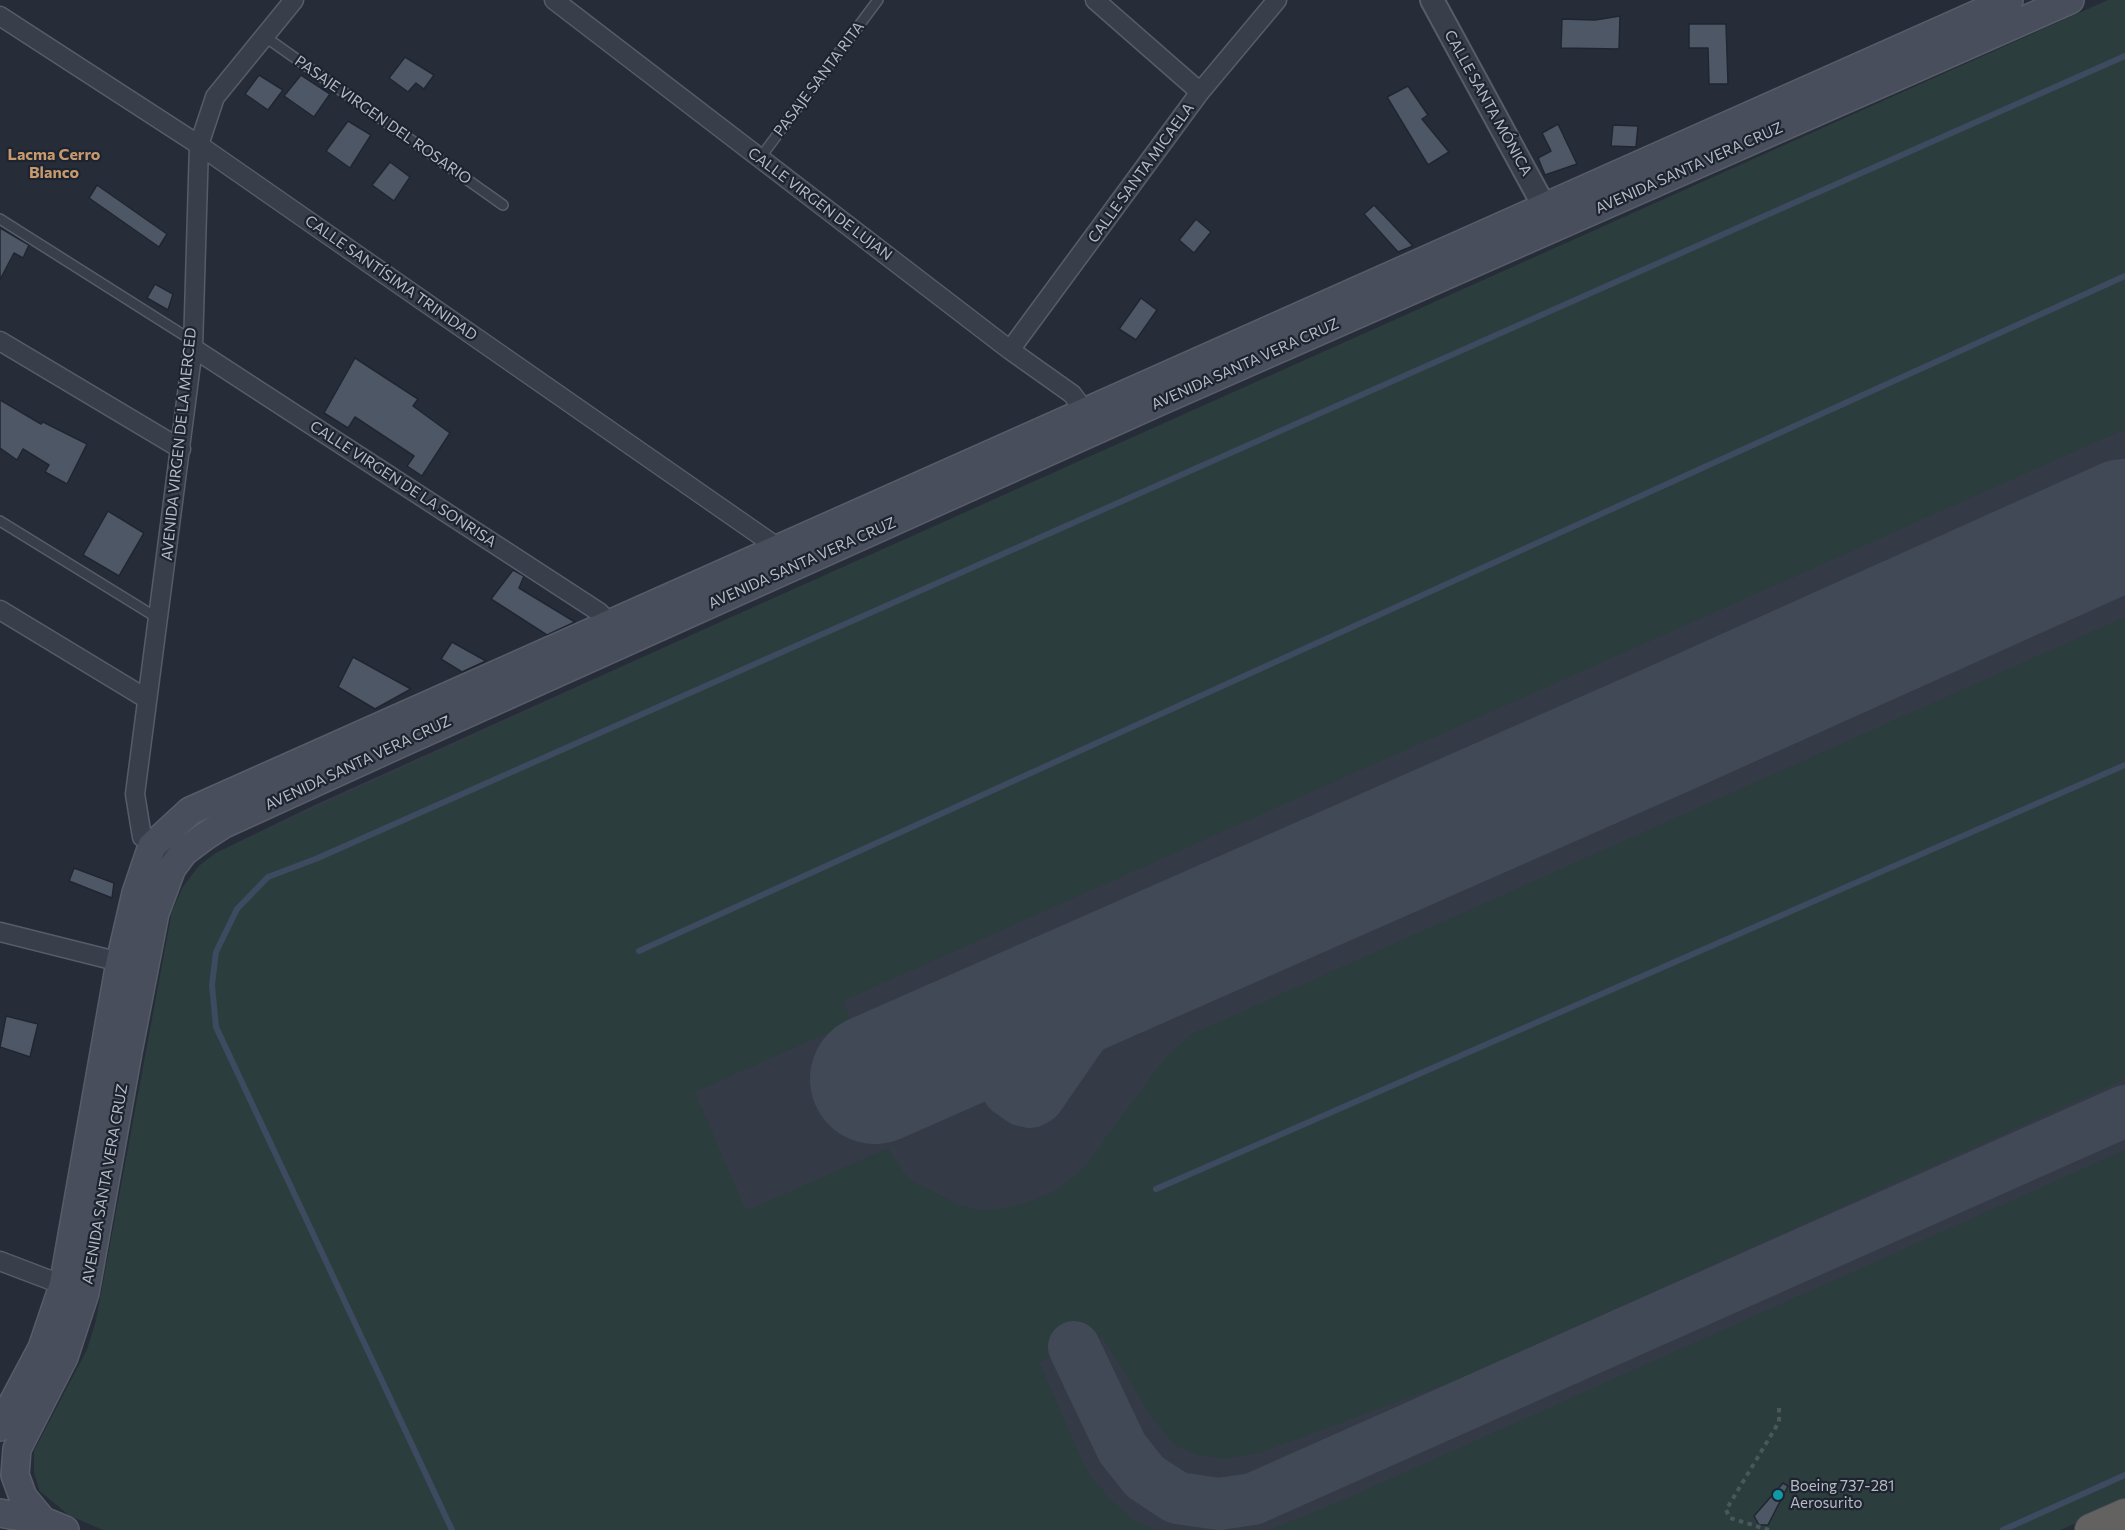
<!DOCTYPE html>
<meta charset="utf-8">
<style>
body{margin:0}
canvas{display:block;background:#262d39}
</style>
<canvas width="2125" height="1530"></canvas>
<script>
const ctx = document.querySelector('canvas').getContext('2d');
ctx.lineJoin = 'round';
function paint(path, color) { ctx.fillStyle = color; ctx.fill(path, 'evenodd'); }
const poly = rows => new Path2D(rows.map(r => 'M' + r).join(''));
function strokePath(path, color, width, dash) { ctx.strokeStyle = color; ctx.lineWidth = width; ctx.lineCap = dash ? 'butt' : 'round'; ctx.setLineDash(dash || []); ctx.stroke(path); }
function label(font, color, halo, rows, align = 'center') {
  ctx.font = font + ' Commissioner,sans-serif'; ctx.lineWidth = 4.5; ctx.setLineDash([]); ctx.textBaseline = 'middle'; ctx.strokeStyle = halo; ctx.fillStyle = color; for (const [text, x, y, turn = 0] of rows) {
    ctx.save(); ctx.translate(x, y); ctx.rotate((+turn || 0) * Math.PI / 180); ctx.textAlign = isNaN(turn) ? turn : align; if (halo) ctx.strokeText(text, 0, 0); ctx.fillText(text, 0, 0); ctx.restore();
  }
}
paint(poly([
 [2110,0,2125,0,2125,1501,2060,1530,103,1530,69,1515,40,1491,34,1472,34,1451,87,1350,96,1321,172,912,183,887,199,866,216,853,315,805,725,620]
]), '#343a46');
paint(poly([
 [2108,0,2125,0,2125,429,843,1001,852,1022,695,1092,746,1211,888,1148,904,1173,913,1181,957,1204,980,1210,1001,1209,1025,1203,1053,1192,1083,1169,1156,1070,1174,1048,1194,1033,2125,617,2125,1079,1464,1377,1259,1453,1223,1459,1198,1455,1175,1445,1153,1419,1102,1337,1039,1362,1087,1471,1108,1497,1135,1521,1156,1530,104,1530,69,1515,40,1491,34,1472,34,1451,87,1350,96,1321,172,912,183,887,199,866,216,853,725,620],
 [2125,1150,2125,1501,2060,1530,1269,1530,1332,1505]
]), '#2c3d3e');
strokePath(poly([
 [639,951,2125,276],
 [1156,1189,2125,765],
 [452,1530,216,1027,212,985,216,952,237,909,268,877,318,858,2125,56],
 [2003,1530,2125,1475]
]), '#3d4a60', 6);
strokePath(poly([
 [1008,1090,1022,1100,1031,1102,1038,1098,1102,1005,1145,960],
 [1074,1347,1122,1448,1145,1477,1177,1498,1219,1504,1253,1499,2125,1111]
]), '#424956', 52);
strokePath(poly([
 [875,1079,1671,728,2125,524]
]), '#424956', 130);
const building = poly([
 [1620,16,1619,49,1561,48,1562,19,1595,20,1620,16],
 [1689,24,1726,24,1728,84,1709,84,1708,48,1689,48,1689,24],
 [405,57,434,75,424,89,416,83,408,92,389,78,405,57],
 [259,75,283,90,268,110,245,94,259,75],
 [301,75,330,94,314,117,284,96,301,75],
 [1408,86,1428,115,1422,119,1449,152,1428,165,1387,97,1408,86],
 [348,121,371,135,350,168,326,151,348,121],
 [1558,124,1577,164,1545,175,1538,158,1551,151,1542,133,1558,124],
 [1613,125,1638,126,1636,147,1611,146,1613,125],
 [390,162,410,177,394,201,372,185,390,162],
 [97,185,167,234,159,247,89,198,97,185],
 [1374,205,1413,246,1398,252,1364,214,1374,205],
 [1196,219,1211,232,1194,253,1179,240,1196,219],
 [0,228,29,245,23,258,14,253,0,280,0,228],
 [155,284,173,294,168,310,147,298,155,284],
 [1141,298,1157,310,1136,340,1119,329,1141,298],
 [355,358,418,399,413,406,450,433,422,476,407,466,414,456,355,417,348,428,324,413,355,358],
 [0,400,41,424,43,422,87,444,67,484,45,472,49,465,23,449,17,460,0,448,0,400],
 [108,511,144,533,119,576,83,555,108,511],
 [513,570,524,576,519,588,575,622,547,635,491,599,513,570],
 [452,642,486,661,462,672,441,659,452,642],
 [353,657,411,689,375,709,338,687,353,657],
 [74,868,114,883,112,898,69,881,74,868],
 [6,1016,38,1024,30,1057,0,1047,6,1016],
 [1783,1483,1788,1486,1768,1525,1759,1525,1754,1516,1783,1483]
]);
paint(building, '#4e5765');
strokePath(building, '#202631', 1.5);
const service = poly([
 [264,36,503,205],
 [760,158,878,0],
 [0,219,193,341],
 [0,521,159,619]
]);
const minor = poly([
 [554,0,1010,350,1072,394,1084,410],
 [1095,0,1200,92],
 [0,16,199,145,777,547],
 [0,341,181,449],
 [193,348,599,612,610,623],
 [1010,350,1200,92,1277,0],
 [0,610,147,699],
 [177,862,142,837,135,794,193,348,199,145,215,97,294,0],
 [0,932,120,962],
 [0,1261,71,1288]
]);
const tertiary = poly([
 [1432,0,1544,206]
]);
const secondary = poly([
 [0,1427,42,1348,63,1286,120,962,136,893,152,846,190,811,2009,0],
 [0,1513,43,1521,65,1530],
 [43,1521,23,1497,15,1475,17,1449,64,1357,85,1293,128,1052,155,913,172,868,184,852,204,837,224,824,399,744,1165,399,2070,0]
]);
const trunk = poly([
 [2091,1530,2125,1515]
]);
strokePath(service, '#575d68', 12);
strokePath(minor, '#575d68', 21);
strokePath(tertiary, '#575d68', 26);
strokePath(secondary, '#575d68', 30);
strokePath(trunk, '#444a55', 34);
strokePath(poly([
 [1769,1530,1730,1518,1726,1510,1779,1422,1779,1407]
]), '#4a585c', 4, [4.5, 4.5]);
strokePath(service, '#393f4a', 9);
strokePath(minor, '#393f4a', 18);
strokePath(tertiary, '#393f4a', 22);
strokePath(secondary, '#484e5c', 27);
strokePath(trunk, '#636260', 32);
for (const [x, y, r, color] of [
 [1778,1495,6,"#0f9aa8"]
]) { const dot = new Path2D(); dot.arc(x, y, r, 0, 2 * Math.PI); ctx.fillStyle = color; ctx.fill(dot); strokePath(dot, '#1e242f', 2); }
label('15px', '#b5bac5', '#1e242f', [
 ["PASAJE SANTA RITA",819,79,-53],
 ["CALLE SANTA MÓNICA",1488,103,61],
 ["PASAJE VIRGEN DEL ROSARIO",383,120,35],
 ["AVENIDA SANTA VERA CRUZ",1689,168,-24],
 ["CALLE SANTA MICAELA",1141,173,-54],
 ["CALLE VIRGEN DE LUJAN",820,204,37],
 ["CALLE SANTÍSIMA TRINIDAD",391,278,35],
 ["AVENIDA SANTA VERA CRUZ",1245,364,-24],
 ["AVENIDA VIRGEN DE LA MERCED",179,444,-84],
 ["CALLE VIRGEN DE LA SONRISA",403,484,33],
 ["AVENIDA SANTA VERA CRUZ",802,563,-24],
 ["AVENIDA SANTA VERA CRUZ",358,763,-25],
 ["AVENIDA SANTA VERA CRUZ",105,1184,-80]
]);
label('15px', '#b5bac5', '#1e242f', [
 ["Boeing 737-281",1790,1486],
 ["Aerosurito",1790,1503]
], 'left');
label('bold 16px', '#c79a6e', '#1e242f', [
 ["Lacma Cerro",54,155],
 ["Blanco",54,173]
]);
</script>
